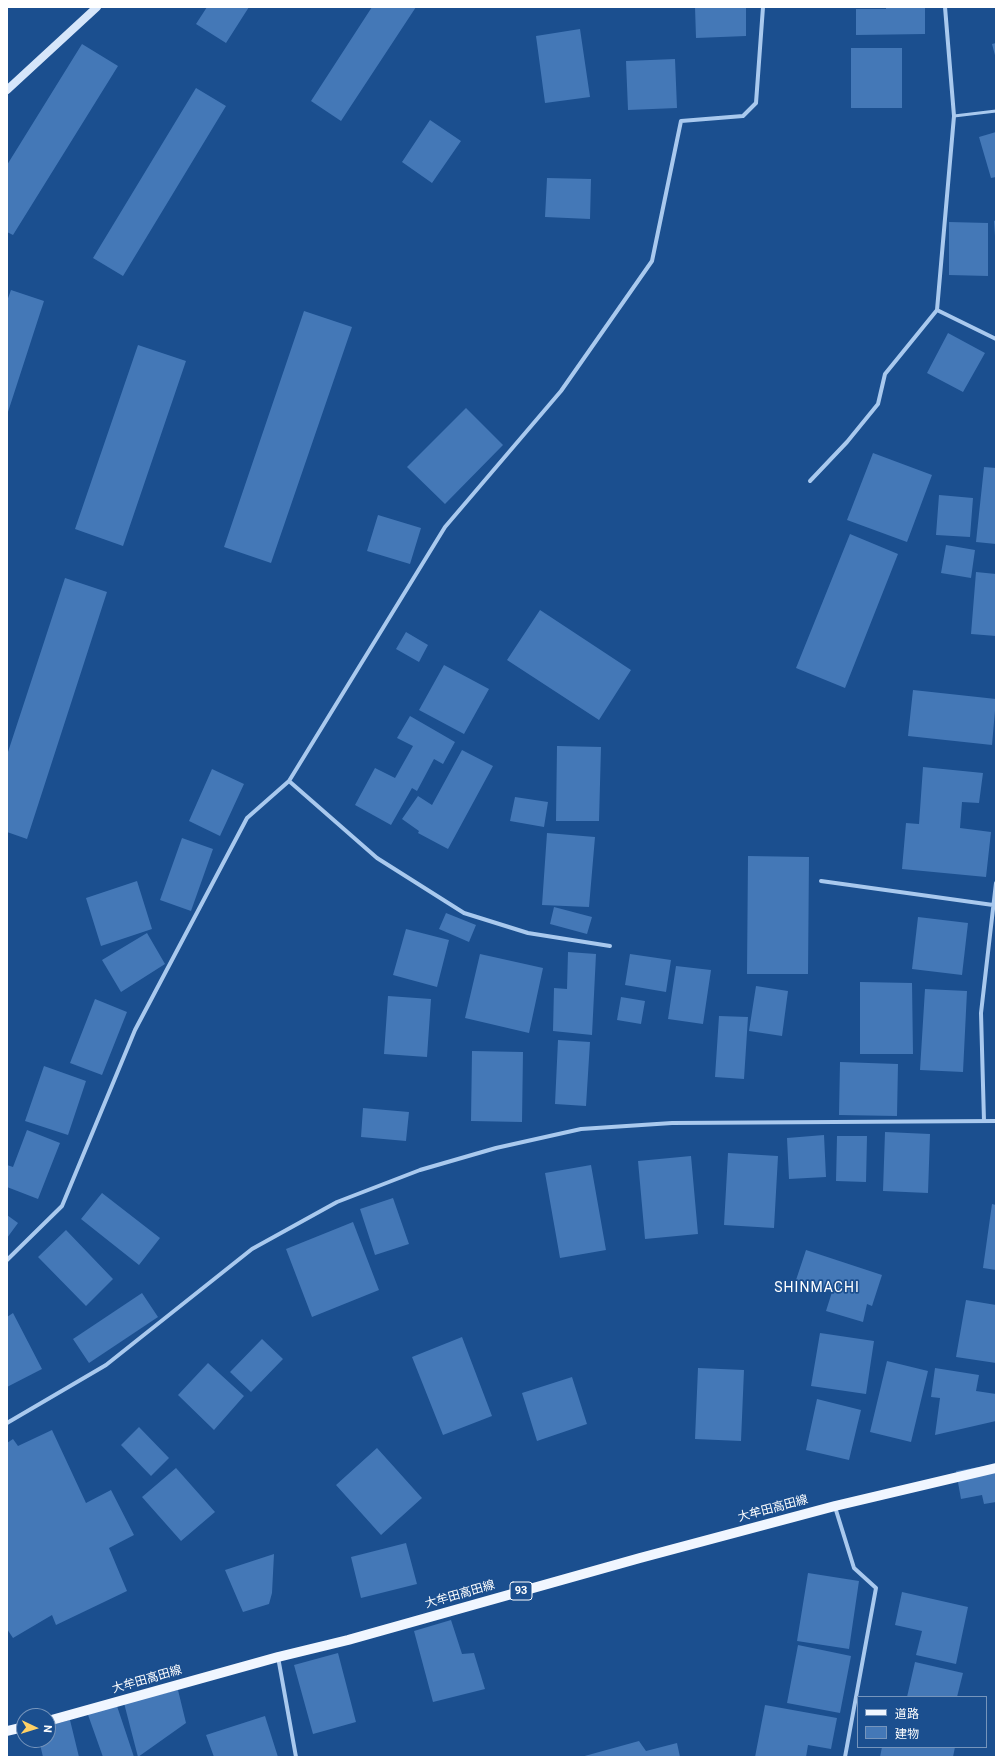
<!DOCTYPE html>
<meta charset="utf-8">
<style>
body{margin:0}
#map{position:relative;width:1003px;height:1764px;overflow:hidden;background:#1b4f8f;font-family:Roboto,"Noto Sans JP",sans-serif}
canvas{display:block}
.frame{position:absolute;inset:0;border:8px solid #fff;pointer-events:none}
.legend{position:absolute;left:857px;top:1696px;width:130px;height:52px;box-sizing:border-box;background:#1b4f8f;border:1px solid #7695bc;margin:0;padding:5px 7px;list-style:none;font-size:12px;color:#fff}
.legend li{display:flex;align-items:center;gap:8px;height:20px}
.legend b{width:20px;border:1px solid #7695bc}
.north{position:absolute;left:16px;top:1708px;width:40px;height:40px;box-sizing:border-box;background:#1b4f8f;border:1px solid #7695bc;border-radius:50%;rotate:94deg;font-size:11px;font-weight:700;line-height:16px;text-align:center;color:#fff}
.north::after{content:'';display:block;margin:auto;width:14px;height:18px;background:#ffd166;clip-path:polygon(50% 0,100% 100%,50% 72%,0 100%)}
</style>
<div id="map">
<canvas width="1003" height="1764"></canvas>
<div class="frame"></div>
<ul class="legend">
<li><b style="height:5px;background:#f0f6ff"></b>道路</li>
<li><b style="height:11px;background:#4478b7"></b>建物</li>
</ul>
<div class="north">N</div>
</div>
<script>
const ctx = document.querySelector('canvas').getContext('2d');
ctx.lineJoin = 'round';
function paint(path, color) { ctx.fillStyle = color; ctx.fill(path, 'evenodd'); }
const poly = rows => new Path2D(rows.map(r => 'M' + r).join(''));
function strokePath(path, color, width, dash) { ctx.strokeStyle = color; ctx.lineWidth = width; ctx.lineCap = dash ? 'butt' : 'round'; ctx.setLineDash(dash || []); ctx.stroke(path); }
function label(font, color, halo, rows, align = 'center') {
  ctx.font = font + ' Roboto,"Noto Sans JP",sans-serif'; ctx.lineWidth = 3.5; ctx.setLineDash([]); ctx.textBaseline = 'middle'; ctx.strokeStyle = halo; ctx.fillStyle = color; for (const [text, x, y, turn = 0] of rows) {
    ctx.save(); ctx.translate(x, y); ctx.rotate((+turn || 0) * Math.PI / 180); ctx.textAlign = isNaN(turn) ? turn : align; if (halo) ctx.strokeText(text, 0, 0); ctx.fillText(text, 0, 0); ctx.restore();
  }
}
paint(poly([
 [207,7,249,7,226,43,196,24],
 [372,7,416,7,341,121,311,101],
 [695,7,746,7,746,36,696,38],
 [886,7,925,7,925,34,856,35,856,9,886,9],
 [580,29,590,97,545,103,536,36],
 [996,43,996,59,992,44],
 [82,44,118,66,13,235,7,232,7,165],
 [851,48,902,48,902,108,851,108],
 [675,59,677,108,628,110,626,61],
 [196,88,226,106,123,276,93,258],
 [430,120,461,141,432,183,402,162],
 [996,132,996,177,991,178,979,137],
 [547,178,591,179,590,219,545,217],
 [996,220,996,236,995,236,994,221],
 [949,222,988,223,988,276,949,275],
 [11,290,44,301,7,415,7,301],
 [304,311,352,327,271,563,224,547],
 [948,333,985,353,963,392,927,373],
 [138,345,186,361,123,546,75,529],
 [466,408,503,445,445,504,407,467],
 [873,453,932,475,907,542,847,520],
 [984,467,996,468,996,544,976,542],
 [939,495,973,498,970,537,936,535],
 [378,515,421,528,410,564,367,551],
 [850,534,898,554,845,688,796,668],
 [946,545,975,550,971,578,941,573],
 [976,572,996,574,996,636,971,634],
 [65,578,107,592,27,839,7,832,7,755],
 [540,610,631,670,599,720,507,660],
 [406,632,428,645,419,662,396,649],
 [444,665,489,689,464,734,419,710],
 [913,690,996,699,992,745,908,736],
 [410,716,455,742,443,764,434,759,417,791,412,788,391,825,355,805,375,768,395,778,413,746,397,738],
 [557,746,601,747,599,821,556,821],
 [462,750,493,766,448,849,418,833,419,831,402,819,418,796,432,805],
 [923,767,983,773,979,803,962,802,960,828,991,832,986,877,902,869,906,823,919,824],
 [212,769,244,784,220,836,189,821],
 [515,797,548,802,544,827,510,821],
 [547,833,595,837,589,907,542,905],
 [182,838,213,849,191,911,160,900],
 [748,856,809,857,808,974,747,974],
 [137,881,152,929,101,946,86,898],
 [554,907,592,917,587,934,550,924],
 [446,913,476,925,469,942,439,929],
 [918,917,968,923,962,975,912,969],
 [406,929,449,940,437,987,393,975],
 [147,933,165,964,121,992,102,960],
 [568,952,596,954,592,1035,553,1031,554,988,567,989],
 [480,954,543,968,529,1033,465,1018],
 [630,954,671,960,666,992,625,985],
 [676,966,711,970,703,1024,668,1019],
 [860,982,912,983,913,1054,860,1054],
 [756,986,788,991,782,1036,749,1031],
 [925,989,967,991,963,1072,920,1070],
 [388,996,431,999,427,1057,384,1054],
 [621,997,645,1001,641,1024,617,1020],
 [95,999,127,1012,102,1075,70,1063],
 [719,1016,748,1017,744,1079,715,1077],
 [558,1040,590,1042,586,1106,555,1104],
 [472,1051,523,1052,522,1122,471,1121],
 [840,1062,898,1064,897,1116,839,1115],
 [44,1066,86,1081,68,1135,25,1121],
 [363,1108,409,1112,406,1141,361,1137],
 [27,1130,60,1143,38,1199,7,1187,7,1165,13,1167],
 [885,1132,930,1134,928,1193,883,1191],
 [824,1135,826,1177,789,1179,787,1138],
 [837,1136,867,1136,866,1182,836,1181],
 [728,1153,778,1156,774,1228,724,1225],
 [691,1156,698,1234,645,1239,638,1161],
 [591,1165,606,1250,560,1258,545,1173],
 [102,1193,160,1238,139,1265,81,1219],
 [393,1198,409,1244,375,1255,360,1209],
 [992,1204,996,1205,996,1270,983,1268],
 [7,1215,18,1223,7,1238],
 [353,1222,379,1290,312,1317,286,1249],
 [66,1230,113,1279,86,1306,38,1257],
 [806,1250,882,1275,872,1306,867,1304,863,1322,826,1311,832,1292,796,1280],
 [142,1293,158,1317,89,1363,73,1339],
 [966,1300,996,1305,996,1363,956,1357],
 [13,1313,42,1369,7,1387,7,1317],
 [820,1333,874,1341,866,1394,811,1386],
 [462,1337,492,1416,443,1435,412,1357],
 [262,1339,283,1359,251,1392,230,1372],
 [887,1361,928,1371,911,1442,870,1432],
 [208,1363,244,1396,214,1430,178,1395],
 [698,1368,744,1370,741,1441,695,1439],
 [935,1368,979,1375,976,1391,996,1394,996,1421,935,1435,940,1398,931,1397],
 [572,1377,587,1424,537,1441,522,1393],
 [817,1399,861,1410,849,1460,806,1450],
 [139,1427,169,1458,151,1476,121,1445],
 [52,1430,86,1503,111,1490,134,1535,109,1548,127,1591,56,1625,52,1615,13,1638,7,1629,7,1443,13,1439,18,1446],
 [377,1448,422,1498,381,1535,336,1485],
 [996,1464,996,1502,984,1504,982,1495,961,1499,956,1471],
 [176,1468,215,1512,181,1541,142,1497],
 [406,1543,417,1584,361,1598,351,1557],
 [274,1554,272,1593,269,1604,243,1612,225,1570],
 [808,1573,859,1581,849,1649,797,1641],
 [902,1592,968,1607,956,1664,916,1655,922,1631,895,1625],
 [451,1620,462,1654,474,1653,485,1689,433,1702,414,1631],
 [798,1645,851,1656,840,1713,787,1703],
 [338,1653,356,1722,313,1734,294,1665],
 [915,1662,963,1673,957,1697,907,1697],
 [178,1690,186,1723,138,1757,124,1703],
 [116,1703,134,1757,103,1757,87,1712],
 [765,1705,837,1718,831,1749,808,1745,806,1757,755,1757],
 [265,1716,278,1757,214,1757,206,1735],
 [70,1720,79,1757,43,1757,39,1740,48,1740,48,1726],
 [639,1741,646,1751,677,1743,680,1757,581,1757],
 [882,1747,955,1747,953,1757,880,1757]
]), '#4478b7');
strokePath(poly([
 [954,116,996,111]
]), '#a9c9ee', 3);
strokePath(poly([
 [937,310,996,339],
 [810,481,847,442,878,404,885,374,937,310,954,116,945,7],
 [289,781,377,858,464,913,528,933,610,946],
 [821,881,993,905],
 [984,1121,981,1013,996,883],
 [7,1260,62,1206,135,1030,247,818,289,781,445,527,561,391,652,261,681,121,743,116,756,103,763,7],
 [7,1423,106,1365,252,1249,337,1202,420,1170,496,1148,581,1129,672,1123,996,1121],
 [835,1507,854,1568,876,1588,845,1757],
 [278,1657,296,1757]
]), '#a9c9ee', 4);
strokePath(poly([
 [7,90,97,7]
]), '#d6e6fa', 8);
strokePath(poly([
 [48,1721,278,1657,348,1640,640,1558,835,1506,996,1468],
 [7,1731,24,1727]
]), '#f0f6ff', 10);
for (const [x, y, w] of [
 [521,1591,22]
]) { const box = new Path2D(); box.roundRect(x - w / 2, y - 9, w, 18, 3); ctx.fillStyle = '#1b4f8f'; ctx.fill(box); strokePath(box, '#fff', 1); }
label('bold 11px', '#fff', null, [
 ["93",521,1591]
]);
label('12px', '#fff', '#1b4f8f', [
 ["大牟田高田線",773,1509,-15],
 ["大牟田高田線",460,1595,-16],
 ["大牟田高田線",147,1680,-16]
]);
ctx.letterSpacing = '1px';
label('14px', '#fff', '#1b4f8f', [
 ["SHINMACHI",817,1288]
]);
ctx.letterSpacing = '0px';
</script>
